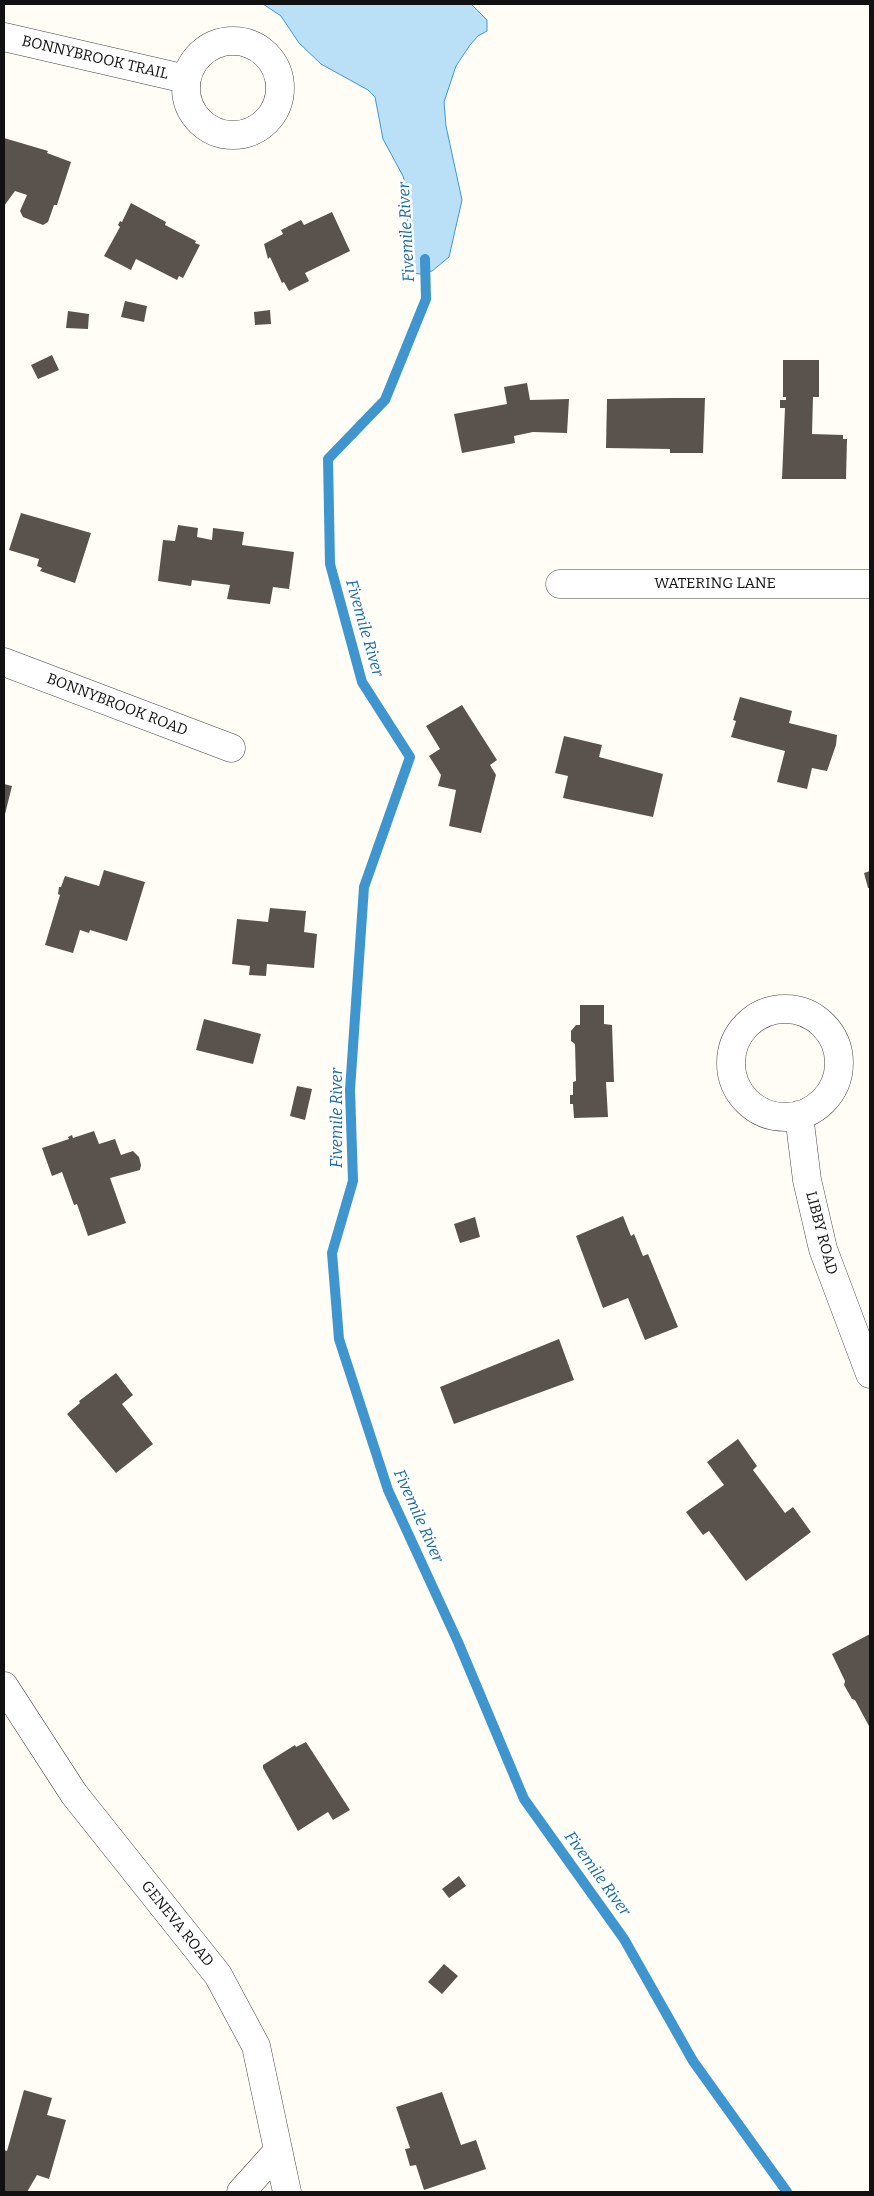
<!DOCTYPE html>
<style>
body{margin:0}
#map{position:relative;width:874px;height:2196px;overflow:hidden;background:#fffdf5;font-family:Bitter,serif}
canvas{display:block}
.frame{position:absolute;inset:0;border:5px solid #111;pointer-events:none}
</style>
<div id="map">
<canvas width="874" height="2196"></canvas>
<div class="frame"></div>
</div>
<script>
const ctx = document.querySelector('canvas').getContext('2d');
ctx.lineJoin = 'round';
function paint(path, color) { ctx.fillStyle = color; ctx.fill(path, 'evenodd'); }
const poly = rows => new Path2D(rows.map(r => 'M' + r).join(''));
function strokePath(path, color, width, dash) { ctx.strokeStyle = color; ctx.lineWidth = width; ctx.lineCap = dash ? 'butt' : 'round'; ctx.setLineDash(dash || []); ctx.stroke(path); }
function label(font, color, halo, rows, align = 'center') {
  ctx.font = font + ' Bitter,serif'; ctx.lineWidth = 5; ctx.setLineDash([]); ctx.textBaseline = 'middle'; ctx.strokeStyle = halo; ctx.fillStyle = color; for (const [text, x, y, turn = 0] of rows) {
    ctx.save(); ctx.translate(x, y); ctx.rotate((+turn || 0) * Math.PI / 180); ctx.textAlign = isNaN(turn) ? turn : align; if (halo) ctx.strokeText(text, 0, 0); ctx.fillText(text, 0, 0); ctx.restore();
  }
}
const water = poly([
 [263,4,471,4,487,20,487,31,478,36,470,45,456,66,444,102,446,126,462,200,449,257,432,271,421,274,410,273,404,265,409,199,403,176,383,139,375,97,368,90,321,64,299,43,281,16,263,4]
]);
paint(water, '#b9e0f7');
strokePath(water, '#3f96cf', 1);
strokePath(poly([
 [425,259,426,299,385,400,328,459,330,564,362,682,410,757,364,887,350,1090,353,1181,332,1253,339,1339,388,1490,458,1642,524,1799,624,1939,693,2061,787,2192]
]), '#3f96cf', 10);
paint(poly([
 [4,138,48,151,47,153,71,162,57,205,54,205,48,222,43,225,23,217,20,211,27,195,15,191,4,206],
 [131,203,166,222,165,225,196,241,195,243,200,245,183,278,179,276,177,280,136,259,131,270,104,256,120,227,118,225,120,221,122,222],
 [332,212,350,251,305,273,309,281,289,291,284,282,282,283,270,257,268,259,264,244,283,234,281,230,301,220,304,225],
 [125,301,147,306,144,322,121,317],
 [270,310,271,324,255,325,254,312],
 [68,311,89,314,88,329,66,328],
 [52,355,59,370,38,379,31,365],
 [783,360,819,360,819,397,813,397,812,434,843,435,843,439,847,439,846,479,782,479,785,408,780,408,780,400,786,400,786,397,783,397],
 [527,383,530,400,569,399,567,433,533,432,514,436,515,443,462,453,454,414,507,404,504,387],
 [672,398,705,398,703,453,670,453,670,449,606,448,607,399],
 [21,513,91,533,75,583,40,571,42,568,37,566,39,559,9,550],
 [178,525,198,528,197,537,212,540,213,528,244,532,242,545,294,552,289,589,273,587,270,604,227,599,230,585,192,580,191,586,158,581,163,540,175,541],
 [740,697,792,711,789,723,837,735,836,745,827,771,812,768,807,789,777,782,785,751,731,737,736,721,733,720],
 [462,705,497,760,490,765,496,775,481,833,449,826,456,790,438,786,441,775,429,756,440,749,426,726],
 [564,736,602,745,599,757,663,774,653,817,563,798,568,776,555,773],
 [4,784,12,786,4,818],
 [104,870,145,882,127,941,90,930,89,933,80,930,73,953,45,945,60,895,58,894,59,887,61,887,65,876,99,886],
 [870,871,870,888,868,888,864,873],
 [270,908,306,911,304,932,317,934,314,968,267,964,266,976,249,975,250,966,232,964,237,919,268,922],
 [580,1005,604,1005,604,1024,612,1025,614,1082,606,1082,608,1117,574,1118,573,1104,570,1104,570,1095,573,1095,573,1082,576,1081,575,1044,571,1041,571,1031,576,1025,580,1025],
 [204,1019,261,1034,253,1064,196,1050],
 [297,1086,312,1089,305,1120,290,1116],
 [94,1131,99,1144,115,1139,121,1155,133,1151,139,1157,141,1165,140,1170,110,1178,126,1223,88,1236,77,1204,74,1205,62,1172,52,1176,42,1148,69,1139,68,1137,72,1135,73,1138],
 [623,1216,631,1236,634,1234,643,1256,648,1254,678,1327,645,1340,628,1298,603,1308,576,1236],
 [475,1217,480,1237,460,1243,454,1224],
 [559,1339,574,1380,454,1424,440,1387],
 [116,1373,133,1395,122,1404,153,1444,116,1473,67,1414,80,1403,79,1401],
 [738,1439,757,1466,753,1470,785,1513,793,1507,811,1532,746,1581,709,1531,703,1535,686,1512,724,1485,707,1462],
 [870,1634,870,1728,855,1700,852,1699,844,1685,845,1681,832,1654],
 [306,1742,350,1810,333,1820,328,1812,298,1831,263,1768,263,1765,295,1745,296,1747],
 [459,1876,466,1886,449,1898,442,1889],
 [444,1964,458,1976,442,1994,428,1982],
 [24,2090,52,2098,47,2115,66,2120,49,2179,37,2175,27,2192,4,2192,4,2150,7,2151],
 [442,2092,461,2145,476,2140,486,2169,424,2190,416,2165,410,2166,405,2149,410,2148,396,2107]
]), '#5a524d');
const minor = poly([
 [4,37,186,79],
 '186 88a47 47 0 1 1 94 0a47 47 0 1 1-94 0Z',
 [560,584,870,584],
 [4,662,231,748],
 '731 1063a54 54 0 1 1 108 0a54 54 0 1 1-108 0Z',
 [799,1115,807,1180,823,1249,870,1374],
 [4,1686,74,1794,218,1975,256,2046,287,2192],
 [241,2192,277,2152]
]);
strokePath(minor, '#444', 29);
strokePath(minor, '#fff', 28);
label('15px', '#111', '#fff', [
 ["BONNYBROOK TRAIL",95,58,13],
 ["WATERING LANE",715,584],
 ["BONNYBROOK ROAD",117,705,21],
 ["LIBBY ROAD",821,1233,75],
 ["GENEVA ROAD",177,1924,51]
]);
label('italic 16px', '#1768a6', '#fff', [
 ["Fivemile River",407,232,-93],
 ["Fivemile River",364,628,74],
 ["Fivemile River",338,1118,-90],
 ["Fivemile River",418,1516,66],
 ["Fivemile River",597,1874,54]
]);
</script>
